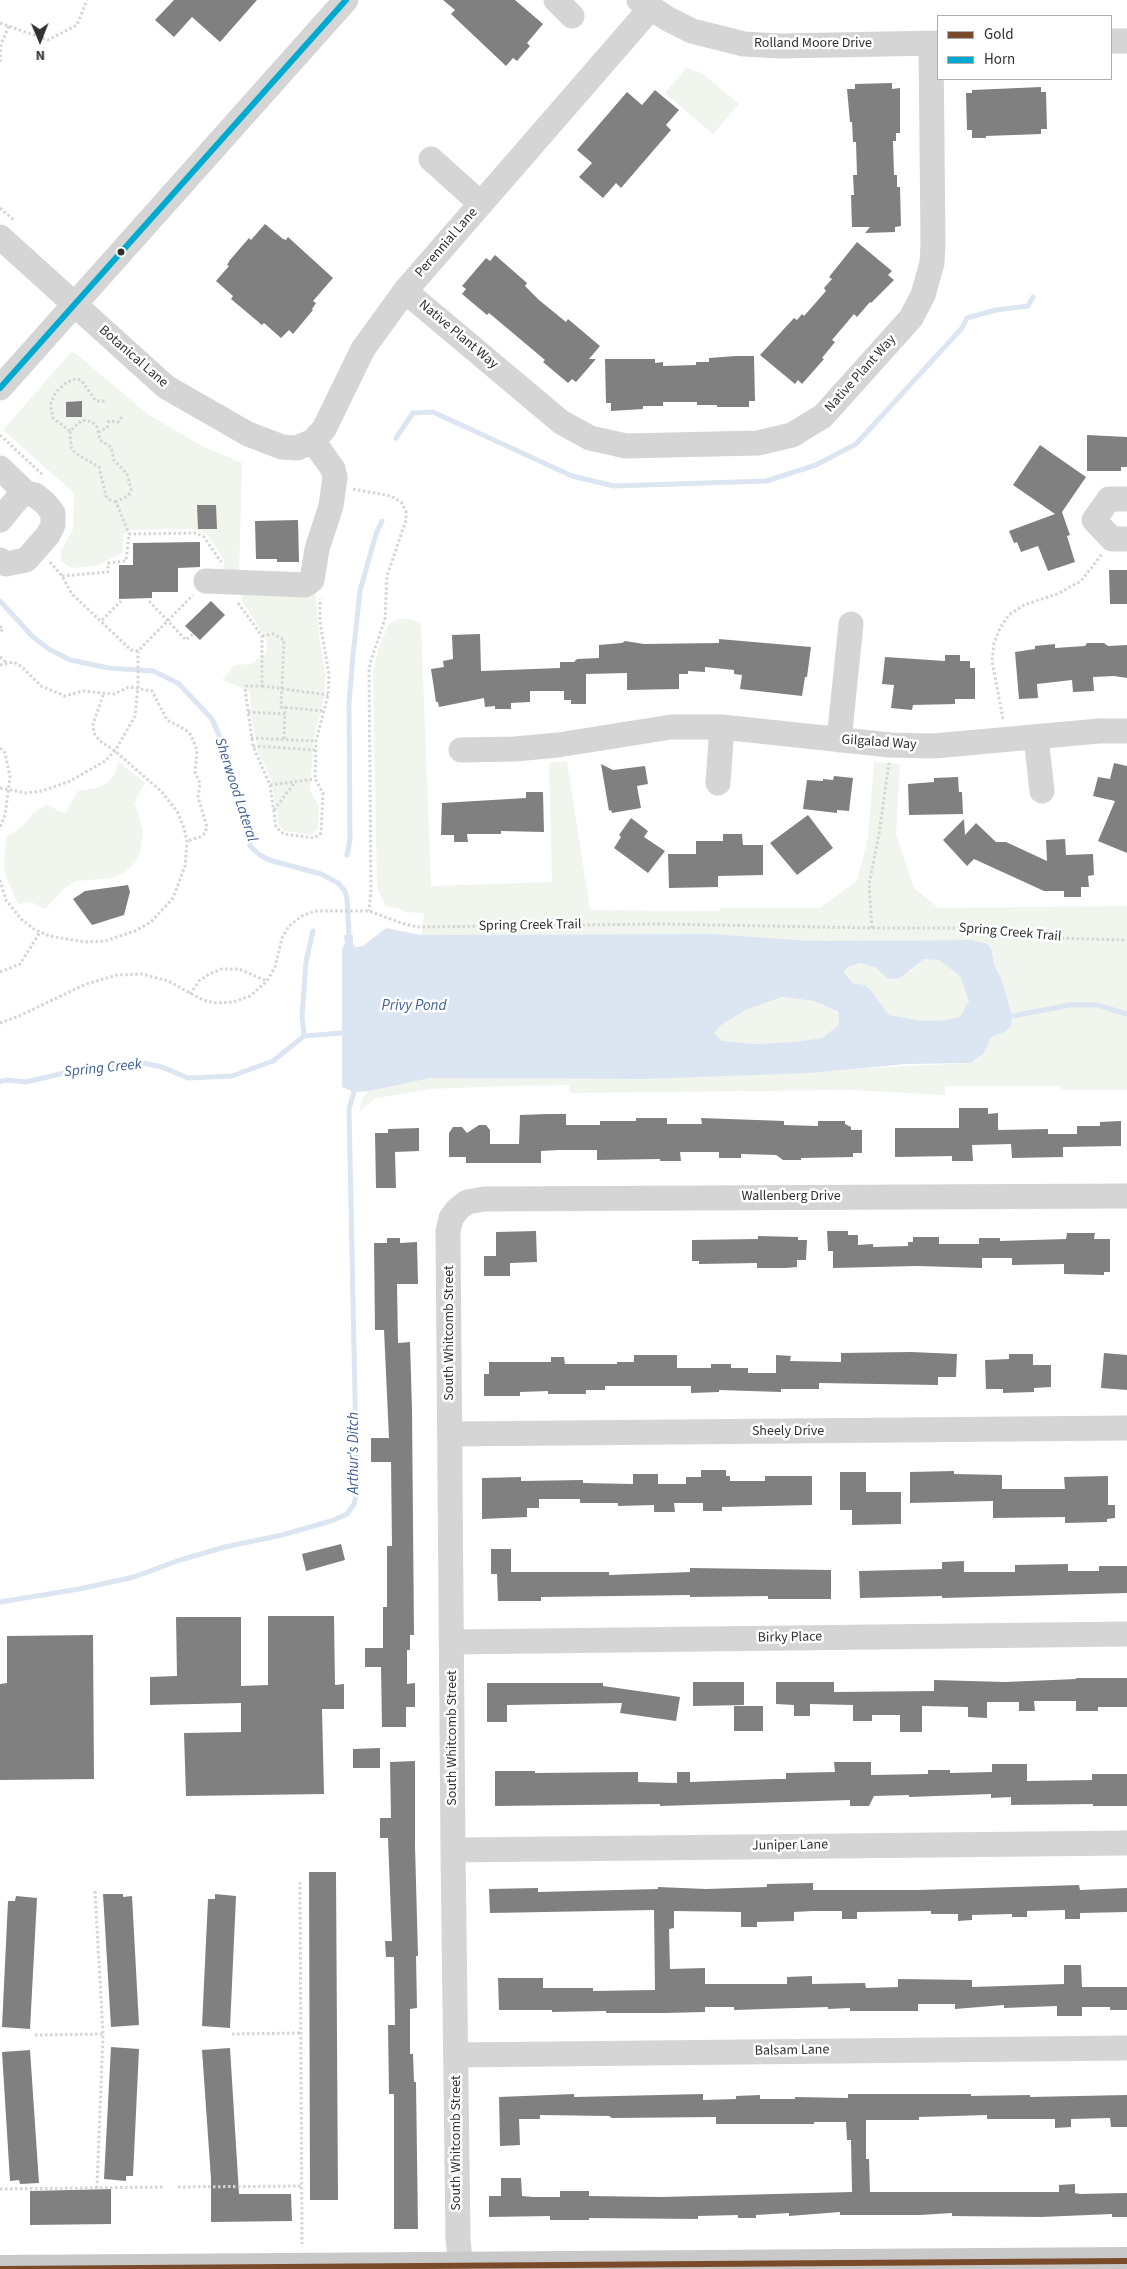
<!DOCTYPE html>
<style>
body{margin:0}
#map{position:relative;width:1127px;height:2269px;overflow:hidden;background:#fff;font-family:"Source Sans 3",sans-serif}
canvas{display:block}
.legend{position:absolute;left:937px;top:15px;width:175px;height:65px;box-sizing:border-box;background:#fff;border:1px solid #adadad;margin:0;padding:6px 9px;list-style:none;font-size:15px;color:#313131}
.legend li{display:flex;align-items:center;gap:10px;height:25px}
.legend b{width:25px;border:1px solid #adadad}
.north{position:absolute;left:15px;top:15px;width:50px;height:50px;-webkit-text-stroke:4px #fff;paint-order:stroke;rotate:179deg;font-size:14px;font-weight:700;line-height:20px;text-align:center;color:#313131}
.north::after{content:'';display:block;margin:auto;width:18px;height:22px;background:#313131;clip-path:polygon(50% 0,100% 100%,50% 72%,0 100%)}
</style>
<div id="map">
<canvas width="1127" height="2269"></canvas>
<ul class="legend">
<li><b style="height:6px;background:#7a4b2a"></b>Gold</li>
<li><b style="height:6px;background:#00a9ce"></b>Horn</li>
</ul>
<div class="north">N</div>
</div>
<script>
const ctx = document.querySelector('canvas').getContext('2d');
ctx.lineJoin = 'round';
function paint(path, color) { ctx.fillStyle = color; ctx.fill(path, 'evenodd'); }
const poly = rows => new Path2D(rows.map(r => 'M' + r).join(''));
function strokePath(path, color, width, dash) { ctx.strokeStyle = color; ctx.lineWidth = width; ctx.lineCap = dash ? 'butt' : 'round'; ctx.setLineDash(dash || []); ctx.stroke(path); }
function label(font, color, halo, rows, align = 'center') {
  ctx.font = font + ' "Source Sans 3",sans-serif'; ctx.lineWidth = 5; ctx.setLineDash([]); ctx.textBaseline = 'middle'; ctx.strokeStyle = halo; ctx.fillStyle = color; for (const [text, x, y, turn = 0] of rows) {
    ctx.save(); ctx.translate(x, y); ctx.rotate((+turn || 0) * Math.PI / 180); ctx.textAlign = isNaN(turn) ? turn : align; if (halo) ctx.strokeText(text, 0, 0); ctx.fillText(text, 0, 0); ctx.restore();
  }
}
paint(poly([
 [686,68,702,73,739,104,713,134,665,93],
 [71,352,75,353,149,415,202,446,242,463,239,576,223,573,224,561,207,534,193,529,132,530,123,534,123,552,99,565,72,568,61,561,61,551,73,529,74,493,3,430],
 [242,589,315,591,320,643,326,674,324,698,314,737,310,791,319,806,318,828,312,835,285,831,279,826,271,779,258,752,251,716,250,691,222,680,234,665,251,664,266,653,267,640,242,601],
 [398,619,412,619,421,624,431,886,552,882,549,763,567,761,590,910,720,911,720,908,820,908,857,881,868,838,874,762,900,764,896,834,914,888,938,908,1127,906,1127,1090,1061,1090,1061,1086,945,1086,945,1095,850,1090,570,1093,569,1085,505,1086,432,1089,376,1098,359,1112,363,1097,369,1091,429,1078,643,1079,971,1063,984,1053,991,1037,1005,1032,1010,1026,1012,1016,1002,980,994,965,992,951,988,944,955,940,813,941,712,934,421,935,424,913,405,912,399,908,386,906,377,888,373,672,379,647,389,624],
 [118,761,145,783,137,796,135,804,143,831,140,852,135,863,125,872,113,878,76,881,65,888,45,909,31,902,18,904,6,877,4,866,6,837,22,827,32,814,47,804,60,812,66,812,78,791,97,788,107,783,115,774],
 [924,958,939,960,960,976,969,1001,960,1017,945,1020,924,1021,889,1015,871,990,865,985,852,983,844,972,846,968,859,963,875,967,888,979,911,971],
 [783,997,814,1001,838,1013,839,1025,822,1038,794,1042,754,1044,722,1041,714,1033,721,1025,746,1010]
]), '#f0f5ee');
paint(poly([
 [386,928,421,935,712,934,813,941,971,940,988,944,992,951,994,965,1002,980,1012,1016,1011,1026,1005,1032,991,1037,984,1053,971,1063,907,1064,808,1073,643,1079,430,1078,369,1091,354,1092,342,1087,342,949,345,943,344,935,353,935,353,944,356,947,363,946],
 [924,959,939,960,960,976,969,1001,960,1017,945,1020,924,1021,889,1015,871,990,865,985,852,983,844,972,846,968,859,963,875,967,888,979,900,978],
 [782,997,814,1001,838,1012,839,1025,822,1038,794,1042,754,1044,722,1041,714,1033,721,1025,746,1010]
]), '#dce5f2');
strokePath(poly([
 [396,438,413,413,433,412,572,476,614,486,766,481,816,465,856,444,962,328,967,318,996,310,1028,306,1033,297],
 [0,601,33,637,49,649,70,660,109,668,153,671,178,683,212,719,219,735,229,773,238,791,250,846,260,855,269,860,321,874,338,883,345,891,347,899,349,935],
 [347,855,350,840,349,704,353,655,360,591,376,534,382,521],
 [1012,1016,1070,1005,1097,1005,1127,1014],
 [304,1036,302,1016,306,962,313,931],
 [0,1082,6,1080,26,1082,77,1070,138,1062,162,1067,188,1078,232,1076,273,1061,304,1036,342,1033],
 [0,1602,79,1589,134,1577,180,1560,225,1547,282,1535,331,1521,347,1514,354,1504,357,1493,349,1109,354,1092]
]), '#dce5f2', 5);
paint(poly([
 [174,0,257,0,220,42,192,17,174,37,155,20],
 [443,0,515,0,543,24,527,43,530,46,517,61,513,58,506,66,451,14,455,10],
 [892,83,892,89,900,88,900,133,896,133,896,141,893,141,894,175,897,175,897,187,900,187,901,226,895,227,895,232,865,233,870,227,852,227,851,195,854,195,853,175,857,175,856,142,853,142,852,122,850,122,847,89,855,89,855,84],
 [1041,87,1041,92,1046,92,1047,129,1041,129,1041,134,986,136,986,138,972,138,972,130,967,130,966,93,972,93,972,90],
 [655,90,679,110,666,125,671,130,621,188,616,183,603,198,579,177,592,163,577,150,627,92,642,105],
 [265,224,283,239,286,240,288,237,333,278,313,301,316,303,312,309,313,310,293,334,289,330,281,338,264,323,262,325,231,299,233,296,216,281,229,266,227,265,230,260,249,238,251,240],
 [857,242,892,271,888,275,894,280,871,303,870,302,857,317,854,314,832,340,835,342,822,358,824,359,802,384,798,380,795,384,760,355,794,318,797,320,802,314,804,316,826,291,824,288,832,279,829,277],
 [495,255,527,283,525,286,539,300,566,322,568,319,600,346,589,359,596,359,576,382,572,379,568,383,543,362,545,360,489,313,487,315,462,294,466,289,462,286,486,258,490,261],
 [736,356,754,356,755,401,749,401,749,407,717,407,717,405,697,405,697,402,663,402,663,406,643,406,643,409,611,411,611,403,606,403,605,359,655,359,655,363,663,362,663,366,696,365,696,362,709,362,709,358],
 [82,401,82,417,66,417,66,402],
 [1087,435,1127,437,1127,467,1121,467,1121,471,1087,471],
 [1040,445,1086,477,1062,512,1070,535,1067,536,1075,562,1048,571,1038,546,1021,552,1017,542,1014,543,1009,531,1055,514,1013,485],
 [197,505,216,505,217,529,198,529],
 [298,520,299,562,277,562,277,559,256,559,255,521],
 [200,542,200,567,178,568,178,592,152,592,152,598,119,599,119,565,133,565,133,543],
 [1109,570,1127,570,1127,604,1110,604],
 [211,601,225,615,200,640,185,626],
 [480,634,481,671,560,668,560,662,574,662,577,659,599,658,599,645,622,643,625,641,644,644,719,643,719,639,811,647,807,677,805,677,802,696,740,689,742,675,734,674,734,670,705,667,705,672,688,671,688,674,679,674,679,689,627,690,627,673,586,674,586,704,571,704,571,700,564,700,564,691,530,691,530,702,511,703,511,709,495,709,495,706,485,707,484,698,439,707,438,702,436,702,431,669,444,667,443,661,453,659,452,635],
 [1087,643,1104,643,1108,646,1127,645,1127,678,1114,676,1093,677,1094,691,1073,692,1072,680,1037,684,1038,698,1019,699,1015,652,1035,649,1035,646,1055,644,1055,648,1085,646],
 [945,655,960,655,960,661,970,661,970,668,975,668,975,699,955,699,955,704,913,705,912,710,891,708,894,685,882,684,885,657,945,661],
 [1114,763,1127,766,1127,853,1098,841,1115,801,1093,796,1098,777,1110,779],
 [601,764,613,770,645,766,648,784,637,786,641,808,612,813,611,810,609,811],
 [834,776,853,778,849,811,837,810,837,813,803,809,807,780,823,781,823,779,833,780],
 [958,777,959,792,962,792,963,814,909,815,908,784,934,782,934,778],
 [526,792,543,792,544,832,501,831,501,834,467,834,468,842,454,842,454,835,441,835,442,803,526,798],
 [808,815,833,848,797,875,770,843],
 [631,818,648,831,644,837,665,851,648,873,614,848,621,837,619,835],
 [964,819,965,835,976,823,996,842,1006,842,1047,861,1046,840,1065,839,1066,855,1093,854,1094,875,1088,876,1089,887,1081,887,1081,897,1064,897,1064,891,1044,891,974,859,967,866,943,840],
 [723,834,742,834,743,845,763,845,763,875,718,876,718,887,669,888,668,854,696,854,696,841,723,841],
 [128,885,130,892,124,915,92,925,73,899,85,891],
 [959,1108,988,1108,988,1114,998,1113,998,1130,1048,1129,1048,1134,1077,1134,1077,1126,1100,1126,1100,1122,1121,1121,1121,1146,1063,1147,1063,1157,1012,1158,1011,1144,972,1145,973,1161,952,1161,952,1156,895,1157,895,1128,959,1128],
 [547,1114,566,1114,566,1125,600,1125,600,1121,636,1121,636,1118,667,1118,667,1124,702,1124,701,1118,784,1121,784,1125,818,1126,818,1121,845,1121,845,1124,851,1127,851,1130,862,1130,862,1153,853,1153,853,1157,801,1158,801,1160,783,1160,776,1155,741,1154,741,1158,719,1158,719,1152,680,1152,681,1161,660,1161,660,1159,597,1160,597,1150,559,1150,541,1151,541,1163,466,1163,466,1157,449,1157,449,1133,453,1127,462,1127,467,1133,479,1125,486,1125,490,1130,490,1144,519,1144,520,1115],
 [419,1128,419,1151,395,1152,396,1188,376,1188,375,1133,388,1133,388,1129],
 [536,1231,537,1262,510,1263,510,1276,484,1276,484,1256,496,1256,496,1232],
 [827,1231,848,1231,848,1235,858,1235,858,1245,873,1244,873,1247,908,1246,908,1242,913,1242,913,1237,939,1237,939,1244,979,1244,979,1238,1000,1238,1000,1241,1066,1239,1067,1233,1095,1233,1094,1239,1110,1239,1110,1272,1104,1272,1104,1275,1064,1274,1064,1264,1012,1265,1012,1258,982,1258,982,1268,917,1266,833,1268,833,1251,828,1251],
 [758,1236,798,1237,798,1240,807,1240,806,1260,797,1260,797,1267,786,1268,757,1268,757,1263,699,1264,699,1261,692,1261,692,1240,758,1239],
 [387,1238,400,1238,400,1243,417,1242,418,1284,397,1284,398,1343,410,1342,412,1410,414,1635,410,1635,410,1650,407,1650,407,1684,415,1683,415,1707,406,1707,406,1727,382,1727,381,1667,365,1667,365,1648,383,1648,383,1607,387,1607,387,1546,392,1546,391,1462,371,1462,371,1438,389,1438,384,1330,375,1330,374,1243,387,1243],
 [911,1352,957,1354,956,1377,938,1377,938,1385,819,1383,819,1389,781,1389,781,1392,719,1390,719,1392,691,1393,691,1386,605,1386,605,1390,586,1390,586,1394,548,1394,548,1391,520,1392,520,1396,484,1396,484,1374,489,1374,489,1362,551,1362,551,1357,564,1357,565,1364,617,1364,617,1362,634,1362,634,1355,677,1355,677,1368,711,1368,711,1364,731,1364,731,1368,748,1368,748,1373,776,1373,776,1355,791,1356,790,1361,841,1362,841,1353],
 [1104,1353,1127,1355,1127,1390,1101,1388],
 [1009,1354,1033,1354,1033,1365,1051,1365,1051,1387,1034,1388,1034,1392,1003,1393,1003,1389,986,1389,985,1360,1009,1359],
 [701,1470,726,1470,726,1476,730,1476,730,1481,765,1481,765,1476,812,1476,812,1505,722,1507,722,1511,703,1511,703,1503,674,1503,675,1512,654,1512,654,1505,618,1506,618,1503,580,1503,580,1499,539,1499,539,1508,527,1508,527,1517,482,1519,482,1478,521,1477,521,1481,583,1480,583,1483,633,1484,633,1474,658,1474,658,1484,686,1484,686,1477,701,1477],
 [954,1471,954,1474,1002,1475,1002,1489,1065,1489,1064,1477,1108,1476,1108,1505,1115,1505,1115,1518,1107,1519,1107,1522,1065,1523,1065,1517,993,1518,993,1501,910,1503,910,1472],
 [840,1472,866,1472,866,1492,901,1492,901,1524,852,1525,852,1510,840,1510],
 [341,1544,345,1560,306,1571,302,1554],
 [491,1549,511,1549,511,1572,609,1572,609,1575,690,1572,690,1568,831,1570,831,1599,768,1599,768,1596,690,1597,690,1595,541,1597,541,1601,498,1601,497,1574,491,1574],
 [964,1561,964,1572,1015,1572,1015,1565,1068,1564,1068,1571,1099,1571,1099,1566,1127,1566,1127,1593,942,1598,942,1596,860,1598,859,1571,942,1569,942,1562],
 [268,1616,334,1616,335,1685,344,1684,344,1709,322,1709,324,1794,186,1796,184,1733,241,1732,241,1703,150,1705,150,1677,177,1676,176,1617,241,1617,241,1686,268,1685],
 [93,1635,94,1779,0,1780,0,1684,7,1683,7,1636],
 [1076,1678,1127,1678,1127,1707,1098,1707,1098,1711,1076,1711,1076,1701,1034,1701,1035,1711,1019,1711,1019,1702,987,1702,987,1718,968,1717,968,1707,922,1706,922,1732,900,1732,900,1715,872,1715,872,1721,853,1721,853,1705,810,1704,810,1716,794,1716,794,1705,776,1704,776,1682,834,1682,834,1692,934,1691,934,1680,1005,1682,1076,1679],
 [693,1682,744,1682,744,1705,693,1706],
 [487,1683,603,1683,603,1686,680,1697,676,1721,620,1713,622,1703,507,1705,507,1722,487,1722],
 [734,1706,763,1706,763,1731,734,1731],
 [380,1748,380,1768,353,1768,353,1749],
 [415,1761,415,1846,418,1956,416,1956,417,2008,410,2009,410,2054,413,2054,414,2082,416,2082,418,2229,394,2229,394,2094,389,2094,388,2025,395,2025,394,1957,386,1957,385,1941,392,1941,388,1838,380,1838,380,1818,391,1818,390,1762],
 [834,1762,871,1762,871,1775,928,1774,928,1770,950,1770,950,1773,992,1772,992,1764,1027,1764,1027,1781,1092,1780,1092,1774,1127,1774,1127,1806,1093,1806,1093,1804,1011,1805,1011,1797,991,1798,991,1794,909,1797,909,1795,874,1796,869,1806,850,1806,850,1800,660,1806,660,1804,495,1806,495,1771,535,1771,535,1773,638,1772,638,1782,677,1783,677,1772,690,1772,690,1782,775,1779,786,1779,786,1773,835,1772],
 [309,1872,336,1872,338,2200,310,2200],
 [813,1883,813,1890,918,1890,1079,1885,1080,1890,1127,1888,1127,1912,1080,1913,1080,1919,1065,1919,1065,1910,1027,1911,1027,1917,1012,1917,1012,1914,972,1915,972,1920,958,1921,958,1914,931,1914,931,1911,857,1912,857,1919,842,1919,842,1911,813,1911,794,1912,794,1921,757,1922,757,1927,741,1927,741,1912,674,1911,674,1928,669,1929,670,1969,705,1968,705,1984,787,1984,787,1977,812,1976,812,1984,865,1983,866,1988,898,1987,898,1979,972,1980,972,1987,1064,1984,1064,1965,1081,1965,1082,1987,1127,1987,1127,2010,1110,2010,1110,2007,1082,2007,1082,2016,1057,2016,1057,2006,1004,2008,1004,2005,955,2009,955,2004,918,2004,918,2011,850,2011,850,2008,828,2009,828,2007,734,2010,734,2007,705,2007,705,2012,664,2013,606,2013,606,2011,552,2012,552,2010,499,2010,498,1978,543,1978,543,1988,593,1988,593,1991,655,1990,654,1910,490,1913,489,1889,538,1888,538,1892,658,1889,658,1887,706,1889,767,1887,767,1884],
 [103,1894,123,1894,123,1897,132,1896,139,2025,111,2027],
 [215,1894,236,1896,230,2028,202,2026,208,1899,215,1899],
 [16,1896,37,1898,30,2029,2,2027,8,1901,15,1901],
 [111,2047,139,2049,133,2176,126,2176,126,2181,104,2179],
 [230,2048,239,2194,291,2194,292,2221,211,2222,211,2179,202,2050],
 [30,2050,39,2183,20,2184,19,2180,10,2181,2,2052],
 [574,2094,574,2097,703,2094,703,2100,736,2099,736,2096,760,2095,760,2099,795,2099,795,2097,848,2098,848,2094,971,2094,971,2096,1030,2095,1030,2097,1127,2095,1127,2127,1111,2127,1110,2118,1071,2119,1071,2127,1055,2128,1055,2119,987,2119,987,2115,919,2117,919,2120,866,2120,866,2159,869,2159,870,2192,1059,2192,1059,2185,1075,2184,1075,2193,1080,2194,1127,2193,1127,2217,1112,2217,1112,2214,1041,2217,952,2216,952,2213,920,2215,840,2215,840,2212,789,2216,789,2213,756,2215,756,2218,738,2218,738,2215,698,2216,698,2219,589,2218,589,2220,550,2220,550,2216,489,2217,489,2196,501,2196,501,2178,521,2178,522,2196,533,2197,560,2197,560,2191,589,2191,589,2196,661,2197,852,2192,851,2140,847,2140,846,2122,814,2122,814,2124,716,2124,716,2117,612,2118,609,2116,540,2115,540,2119,519,2119,520,2145,500,2146,499,2097],
 [111,2189,111,2224,30,2225,30,2191]
]), '#808080');
strokePath(poly([
 [0,23,48,40,77,25,87,0],
 [0,62,1,44,9,26],
 [0,208,15,221],
 [70,431,53,418,51,409,51,402,56,392,66,383,75,379,81,380,96,401,106,401],
 [98,432,107,428,109,421,118,422,123,415],
 [0,435,44,476],
 [353,489,391,496,401,502,406,511,406,520,387,576,385,619,370,663,369,672,371,890,369,911],
 [116,502,110,500,106,496,99,467,75,453,71,447,70,431,82,420,92,422,97,427,100,440,111,447,114,460,127,474,131,489,129,495,116,502,129,534],
 [50,562,62,576,72,594,131,650,138,651,193,595],
 [62,576,108,572,108,563,126,561,129,534,196,533,204,537,221,562],
 [149,601,186,640,193,634],
 [238,603,262,636,262,686,246,686,245,689,253,746,270,785,276,827,284,834,314,838,321,833,323,793,315,779,316,741,328,695,329,675,320,622,320,599],
 [102,620,121,601],
 [0,626,3,629,0,632],
 [262,636,273,634,284,640,281,707,323,711],
 [0,657,6,662],
 [0,665,14,662,22,667,41,686,65,696,83,691,114,694,129,687,152,691,167,720,186,730,191,735,197,750,195,772,200,783,198,797,207,827,205,833,200,837,187,841],
 [262,686,328,695],
 [248,712,285,714],
 [1003,719,992,661,994,643,1000,628,1009,615,1024,605,1057,594,1081,581,1102,554],
 [251,738,316,741],
 [284,739,285,707],
 [253,746,316,750],
 [0,748,5,753,10,777,5,815,0,827],
 [270,785,315,779],
 [0,788,26,793,42,791,70,781,105,761,115,751,135,716,138,687,138,652],
 [274,810,295,782],
 [0,880,6,900,21,919,34,929,49,936,85,942,105,941,135,931,151,922,173,898,185,866,187,841,184,828,178,813,162,792,115,751,100,741,94,733,93,724,104,693],
 [872,928,869,884,879,834,889,763],
 [0,972,20,964,40,932],
 [190,994,199,981,209,974,222,969,239,969,267,981],
 [0,1023,19,1016,86,984,117,975,142,974,168,981,203,1000,216,1003,233,1002,250,996,267,981,275,967,282,938,289,926,302,916,315,911,369,911,401,923,418,927,660,924,872,928,971,928,1017,937,1127,940],
 [300,1882,302,2244],
 [95,1891,103,2034,97,2188],
 [232,2034,301,2033],
 [35,2035,103,2034],
 [178,2187,302,2186],
 [0,2189,164,2187]
]), '#d5d5d5', 3, [2.5, 2.5]);
strokePath(poly([
 [556,0,572,16],
 [639,0,668,19,692,31,744,44,780,46,938,43],
 [1111,41,1127,41],
 [431,159,481,204],
 [0,237,166,387,248,434,282,447,297,448,313,441,324,429,363,349,405,291,650,9],
 [405,291,561,422,590,438,626,446,758,443,792,435,823,416,911,318,923,295,932,263,933,244,931,44],
 [0,388,346,0],
 [0,468,26,493,35,495,45,503,53,513,53,525,48,535,26,560,6,564,0,560],
 [1127,499,1109,499,1094,520,1112,539,1127,539],
 [0,520,18,498,26,493],
 [206,581,305,585,312,580,317,549,331,506,335,477,333,469,313,441],
 [1036,737,1042,791],
 [839,740,851,624],
 [461,750,515,749,558,745,671,727,722,727,890,745,934,746,1099,731,1127,731],
 [718,783,722,727],
 [450,1434,1127,1428],
 [452,1642,1127,1634],
 [453,1850,1127,1843],
 [456,2055,1127,2048],
 [461,2269,458,2239,453,1850,448,1231,451,1218,458,1209,467,1202,484,1199,1127,1196]
]), '#d5d5d5', 25);
strokePath(poly([
 [0,2269,1127,2261]
]), '#c9c9c9', 28);
strokePath(poly([
 [0,2269,1127,2261]
]), '#7a4b2a', 6);
strokePath(poly([
 [0,388,346,0]
]), '#00a9ce', 6);
for (const [x, y, r, color] of [
 [121,252,4.5,"#313131"]
]) { const dot = new Path2D(); dot.arc(x, y, r, 0, 2 * Math.PI); ctx.fillStyle = color; ctx.fill(dot); strokePath(dot, '#fff', 2); }
label('14px', '#313131', '#fff', [
 ["Rolland Moore Drive",813,44],
 ["Perennial Lane",447,243,-49],
 ["Native Plant Way",458,335,40],
 ["Botanical Lane",133,357,41],
 ["Native Plant Way",861,374,-48],
 ["Gilgalad Way",879,743,4],
 ["Spring Creek Trail",530,926,-1],
 ["Spring Creek Trail",1010,933,5],
 ["Wallenberg Drive",791,1197],
 ["South Whitcomb Street",450,1333,-90],
 ["Sheely Drive",788,1432],
 ["Birky Place",790,1638,-1],
 ["South Whitcomb Street",453,1738,-90],
 ["Juniper Lane",790,1846,-1],
 ["Balsam Lane",792,2051,-1],
 ["South Whitcomb Street",457,2143,-90]
]);
label('italic 15px', '#406193', '#fff', [
 ["Sherwood Lateral",235,790,72],
 ["Privy Pond",414,1007],
 ["Spring Creek",103,1069,-6],
 ["Arthur's Ditch",355,1453,-90]
]);
</script>
